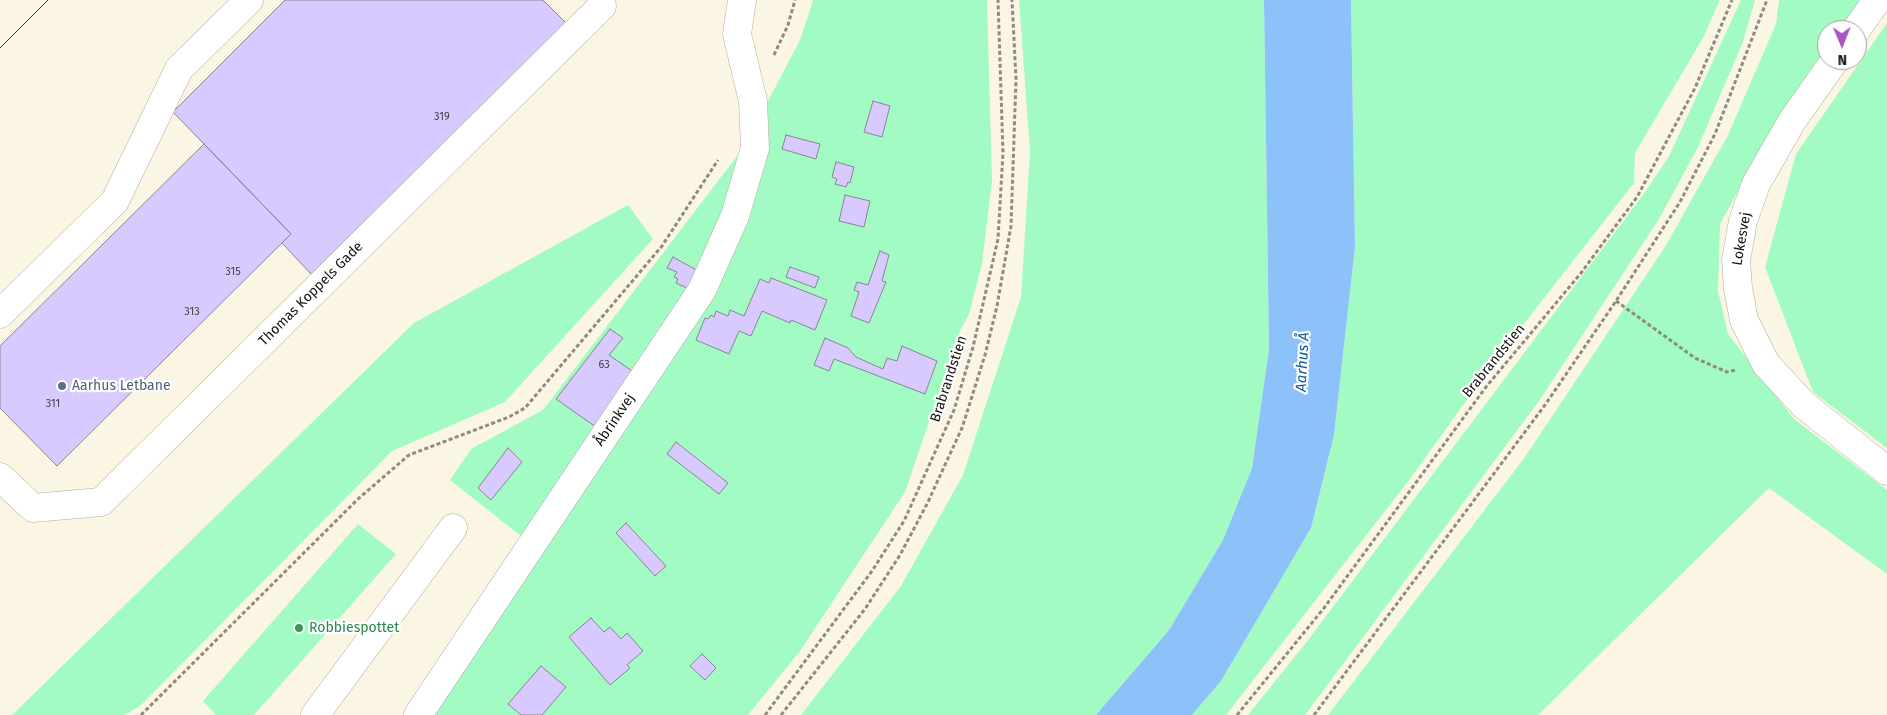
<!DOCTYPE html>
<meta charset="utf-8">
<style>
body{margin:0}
#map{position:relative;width:1887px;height:715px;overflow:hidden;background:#fbf5e4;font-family:"Fira Sans",sans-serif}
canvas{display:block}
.north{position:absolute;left:1817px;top:20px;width:50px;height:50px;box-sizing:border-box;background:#fff;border:1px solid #a1a19e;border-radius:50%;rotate:179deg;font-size:14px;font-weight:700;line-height:20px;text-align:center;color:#15130d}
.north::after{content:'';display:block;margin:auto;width:18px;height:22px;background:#a956c5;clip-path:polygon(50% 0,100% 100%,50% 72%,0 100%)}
</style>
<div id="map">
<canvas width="1887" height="715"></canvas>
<div class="north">N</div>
</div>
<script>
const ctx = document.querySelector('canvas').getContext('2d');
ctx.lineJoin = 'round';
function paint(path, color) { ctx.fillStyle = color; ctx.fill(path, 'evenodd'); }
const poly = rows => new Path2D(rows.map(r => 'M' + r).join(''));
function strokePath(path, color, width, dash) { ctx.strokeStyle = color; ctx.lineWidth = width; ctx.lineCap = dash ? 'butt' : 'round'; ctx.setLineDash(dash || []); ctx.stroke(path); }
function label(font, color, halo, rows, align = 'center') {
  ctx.font = font + ' "Fira Sans",sans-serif'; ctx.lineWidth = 4.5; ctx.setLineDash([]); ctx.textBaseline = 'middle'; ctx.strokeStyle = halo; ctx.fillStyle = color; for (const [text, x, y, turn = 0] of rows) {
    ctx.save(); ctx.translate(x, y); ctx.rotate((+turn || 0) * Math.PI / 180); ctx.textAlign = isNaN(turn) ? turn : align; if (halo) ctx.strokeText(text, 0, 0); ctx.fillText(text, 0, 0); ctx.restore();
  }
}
paint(poly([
 [813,0,987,0,992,181,982,264,969,314,960,331,905,492,800,651,748,715,434,715,541,552,450,480,471,449,543,410,744,147,801,38],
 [1019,0,1264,0,1269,349,1252,468,1223,540,1169,630,1096,715,801,715,901,586,963,475,1021,297,1030,152],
 [1351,0,1720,0,1704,36,1635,153,1634,183,1494,362,1410,479,1226,715,1192,715,1221,681,1311,528,1334,435,1355,247],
 [1741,0,1755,0,1743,42,1698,147,1659,219,1539,401,1305,715,1248,715,1305,644,1643,195,1669,156],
 [1779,0,1861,0,1841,30,1827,30,1827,52,1742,184,1720,224,1718,291,1728,334,1794,419,1887,490,1887,574,1769,488,1538,715,1328,715,1525,457,1665,247,1728,135,1776,24],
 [1887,23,1887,448,1813,392,1765,267,1796,154],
 [628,205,653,239,505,402,392,451,140,706,124,715,12,715,414,323],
 [358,524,396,554,254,715,216,715,203,701]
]), '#a3fbc4');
paint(poly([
 [1264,0,1351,0,1355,247,1334,435,1311,528,1221,681,1192,715,1096,715,1169,630,1223,540,1252,468,1269,349]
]), '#8cc2f9');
const building = poly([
 [285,0,543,0,566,23,311,274,282,243,291,234,173,112,285,0],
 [873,101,890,106,882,137,864,132,873,101],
 [786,135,820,144,816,159,782,149,786,135],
 [204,144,291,234,57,466,0,408,0,346,204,144],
 [836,162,854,167,850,183,848,182,846,187,835,184,837,179,832,177,836,162],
 [845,195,870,201,864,227,839,221,845,195],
 [880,251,889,255,882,281,886,282,869,323,851,316,859,292,854,290,857,282,868,285,880,251],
 [673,257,700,272,689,289,676,283,678,279,674,277,677,272,667,268,673,257],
 [790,267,819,277,815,288,786,277,790,267],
 [771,278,827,300,815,330,791,320,790,323,762,311,751,336,739,331,729,354,696,340,705,318,708,319,711,315,714,317,716,311,728,316,730,310,744,316,760,279,769,283,771,278],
 [610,329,623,338,609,355,635,373,596,427,556,399,610,329],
 [825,338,848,348,856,357,883,369,887,358,897,361,902,346,937,361,925,394,834,359,829,371,814,365,825,338],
 [676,442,728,483,719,494,667,454,676,442],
 [508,448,522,462,491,500,478,488,508,448],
 [626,523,666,566,655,576,616,533,626,523],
 [591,618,604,632,610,627,621,639,627,633,643,651,627,665,630,668,610,685,569,637,591,618],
 [702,654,716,668,705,680,690,666,702,654],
 [541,666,566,687,542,715,521,715,508,704,541,666]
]);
paint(building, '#d8cafe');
strokePath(building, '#898594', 1);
const minor = poly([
 [1856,30,1877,0],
 [1835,60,1792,121,1756,184,1743,221,1736,260,1738,288,1744,320,1766,364,1804,405,1887,471],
 [0,314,115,201,179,69,249,0],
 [0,477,33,508,101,502,602,6],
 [315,715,453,528],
 [418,715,702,290,735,216,755,148,753,101,737,34,742,0]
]);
strokePath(minor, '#b0ab9b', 29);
strokePath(poly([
 [774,55,788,25,795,0],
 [1616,301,1695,358,1727,372,1736,370],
 [141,715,358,499,409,455,509,417,525,408,662,246,718,160],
 [765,715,872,571,904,521,954,410,973,347,998,239,1003,153,998,0],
 [781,715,865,609,900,555,927,504,962,428,985,355,997,306,1011,226,1016,79,1012,0],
 [1237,715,1324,608,1486,387,1581,273,1637,197,1695,88,1732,0],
 [1314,715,1545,405,1616,301,1680,202,1715,134,1767,0]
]), '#908b80', 3, [4, 2.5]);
strokePath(minor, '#fff', 28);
strokePath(poly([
 [0,48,48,0]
]), '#3b3830', 1);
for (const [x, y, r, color] of [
 [62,386,5,"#5c6f8a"],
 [299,628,5,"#2e9e5b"]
]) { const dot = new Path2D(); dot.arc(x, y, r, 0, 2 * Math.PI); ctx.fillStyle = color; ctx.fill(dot); strokePath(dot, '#fff', 2); }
label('11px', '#464149', null, [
 ["319",442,117],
 ["315",233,272],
 ["313",192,312],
 ["63",604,365],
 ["311",53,404]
]);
label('14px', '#15130d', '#fff', [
 ["Lokesvej",1742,239,-80],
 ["Thomas Koppels Gade",311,294,-45],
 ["Brabrandstien",1494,361,-51],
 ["Brabrandstien",949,379,-72],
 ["Åbrinkvej",615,420,-56]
]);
label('14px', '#4e5e75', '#fff', [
 ["Aarhus Letbane",72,386]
], 'left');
label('14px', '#27864d', '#fff', [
 ["Robbiespottet",309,628]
], 'left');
label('italic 15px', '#0a5795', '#fff', [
 ["Aarhus Å",1303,362,-87]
]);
</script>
